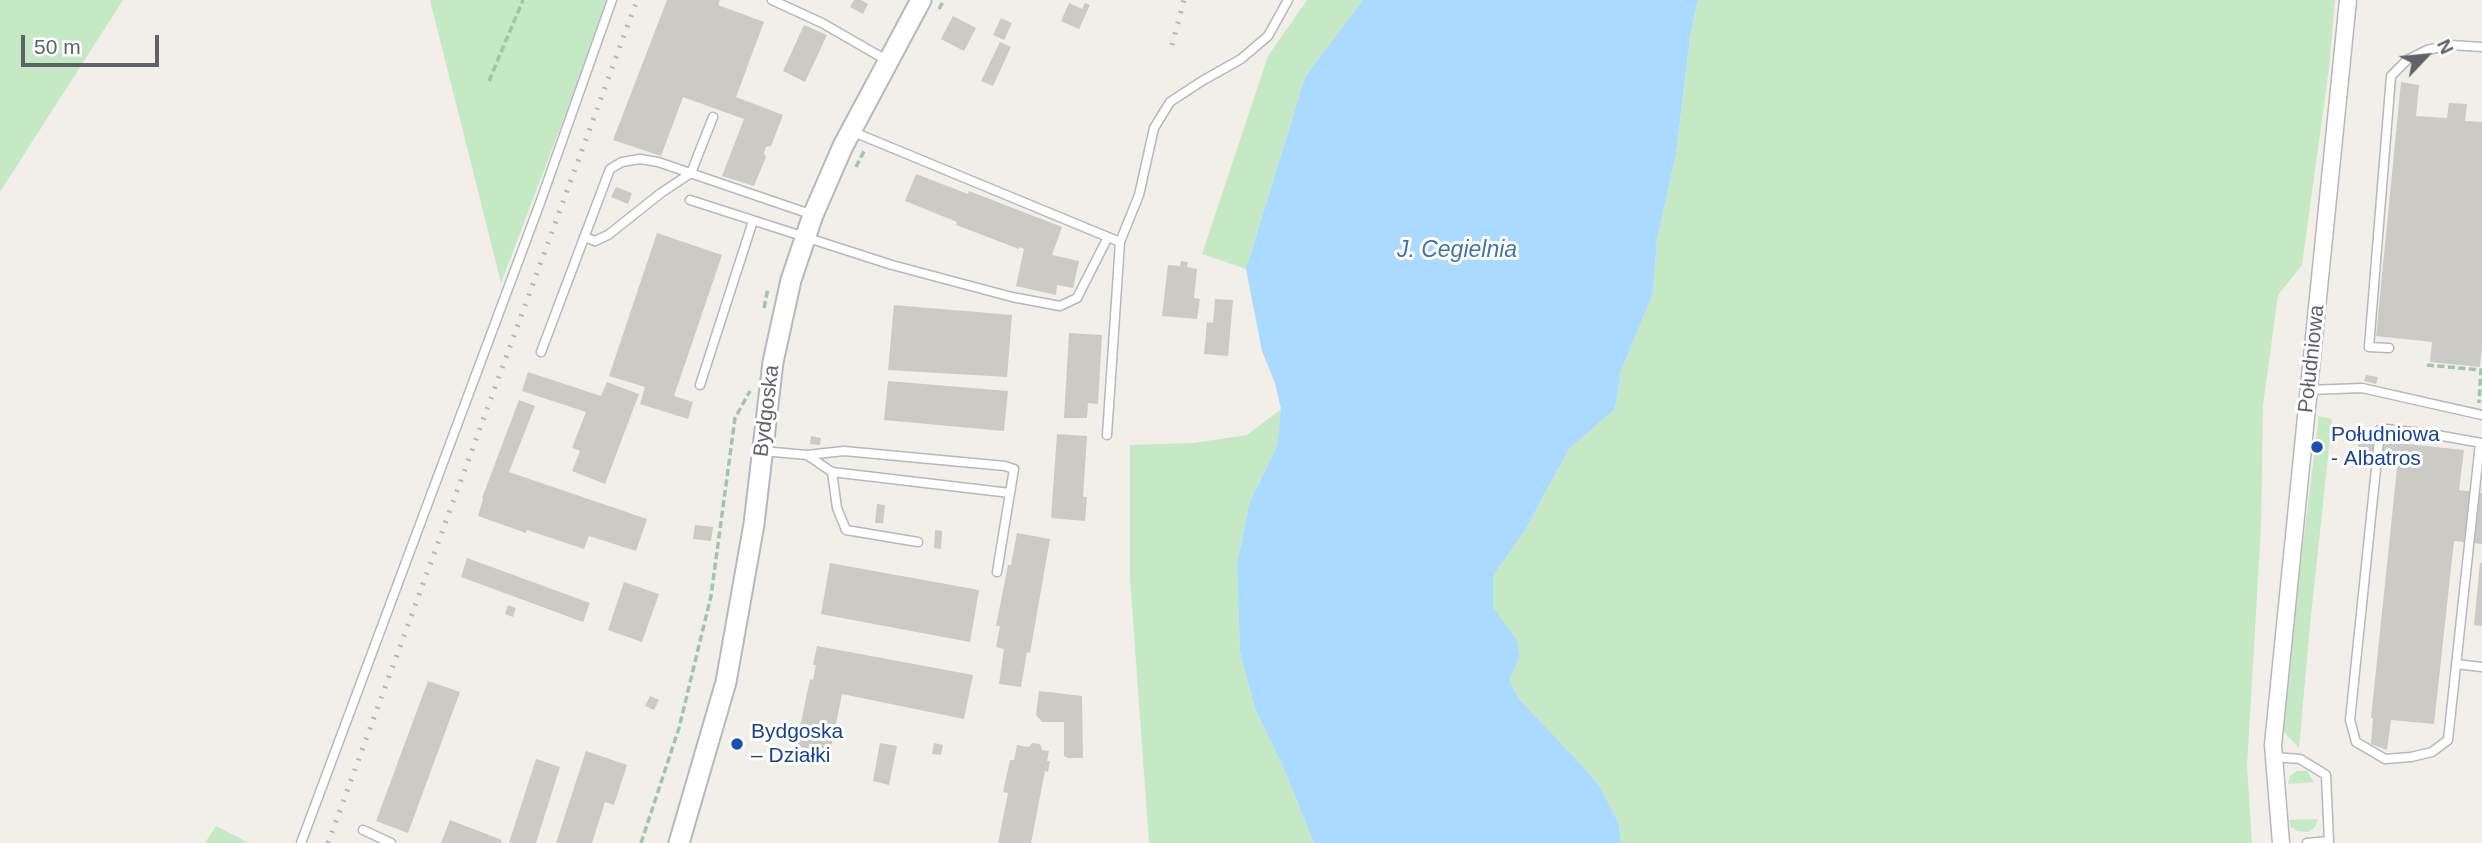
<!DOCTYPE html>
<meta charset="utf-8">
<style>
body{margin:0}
#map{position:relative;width:2482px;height:843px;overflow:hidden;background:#f1efe8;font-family:Arial,sans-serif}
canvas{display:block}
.north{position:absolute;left:2391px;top:21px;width:70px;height:70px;-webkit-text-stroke:5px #fff;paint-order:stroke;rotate:64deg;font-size:19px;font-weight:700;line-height:28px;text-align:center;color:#5f6368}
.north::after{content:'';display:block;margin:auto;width:24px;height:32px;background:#5f6368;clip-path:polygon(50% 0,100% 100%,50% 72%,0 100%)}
.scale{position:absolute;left:21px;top:35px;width:138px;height:32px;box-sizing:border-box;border:4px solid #5f6368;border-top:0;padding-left:9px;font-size:21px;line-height:24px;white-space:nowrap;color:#5f6368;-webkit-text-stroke:5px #fff;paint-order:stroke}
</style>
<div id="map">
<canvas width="2482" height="843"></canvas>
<div class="north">N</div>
<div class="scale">50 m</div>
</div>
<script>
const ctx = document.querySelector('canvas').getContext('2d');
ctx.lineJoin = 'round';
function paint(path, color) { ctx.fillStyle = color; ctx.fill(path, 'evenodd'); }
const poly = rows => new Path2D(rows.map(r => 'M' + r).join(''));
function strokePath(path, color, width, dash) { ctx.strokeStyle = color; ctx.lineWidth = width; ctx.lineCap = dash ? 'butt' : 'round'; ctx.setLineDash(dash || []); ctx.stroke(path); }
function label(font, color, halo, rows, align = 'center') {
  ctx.font = font + ' Arial,sans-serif'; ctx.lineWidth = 6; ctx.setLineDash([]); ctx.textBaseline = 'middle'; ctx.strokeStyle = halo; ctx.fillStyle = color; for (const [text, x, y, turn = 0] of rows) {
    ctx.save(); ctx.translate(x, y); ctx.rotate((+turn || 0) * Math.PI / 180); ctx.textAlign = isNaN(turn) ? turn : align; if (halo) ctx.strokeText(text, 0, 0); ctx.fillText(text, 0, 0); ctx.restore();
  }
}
paint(poly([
 [0,0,123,0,0,192],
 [430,0,609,0,501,283],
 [1307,0,1363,0,1305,77,1246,269,1202,254,1268,56],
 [1698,0,2335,0,2329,68,2302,265,2278,295,2263,405,2261,527,2247,766,2252,843,1621,843,1619,824,1600,787,1580,763,1519,699,1509,680,1520,657,1493,607,1493,576,1525,530,1569,449,1615,409,1621,371,1653,293,1657,239,1676,154,1690,37],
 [1281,409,1277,446,1250,501,1237,564,1240,652,1255,709,1285,771,1314,843,1149,843,1130,578,1130,445,1193,443,1247,435],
 [2319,416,2332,419,2310,625,2299,748,2283,731,2294,616],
 [2297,771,2307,771,2314,782,2288,784,2290,776],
 [2318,819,2315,827,2308,832,2298,831,2291,827,2289,820],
 [216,826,249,843,205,843]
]), '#c5e8c5');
paint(poly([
 [1363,0,1698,0,1690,37,1676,154,1657,239,1653,293,1621,371,1615,409,1569,449,1525,530,1493,576,1493,607,1517,641,1520,657,1509,680,1519,699,1580,763,1600,787,1619,824,1621,843,1314,843,1285,771,1255,709,1240,652,1237,564,1250,501,1277,446,1281,409,1275,383,1262,351,1246,269,1305,77]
]), '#aadaff');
paint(poly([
 [667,0,720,0,718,5,764,22,736,97,783,115,771,146,766,147,764,153,766,157,754,186,722,176,744,119,683,97,661,156,613,140],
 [854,0,861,0,868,4,863,14,850,7],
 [1069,3,1082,9,1085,3,1090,5,1079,29,1061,21],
 [953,16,976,28,964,51,941,39],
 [1001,18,1012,23,1004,40,993,35],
 [804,25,827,35,805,82,783,71],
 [1000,42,1011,47,993,86,981,81],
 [2401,82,2419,85,2416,116,2447,118,2449,103,2467,104,2465,121,2482,122,2482,347,2480,367,2430,362,2432,342,2376,336],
 [916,174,968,194,969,191,1062,227,1052,255,1079,261,1073,288,1057,285,1056,295,1016,286,1024,249,1019,247,1019,249,956,225,957,222,905,201],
 [616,187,632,193,628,204,611,197],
 [657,233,722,255,674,396,693,402,688,419,640,404,645,387,609,376],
 [1181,261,1188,262,1187,267,1197,269,1194,298,1200,299,1197,319,1162,316,1168,265,1180,266],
 [1215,299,1233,300,1228,356,1204,354,1207,322,1213,323],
 [894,305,1012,315,1007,377,888,370],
 [1069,333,1102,335,1098,404,1088,403,1087,418,1064,418],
 [528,372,601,396,607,382,639,394,605,484,572,471,580,451,572,448,586,412,522,391],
 [2366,375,2378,377,2376,384,2364,381],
 [888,381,1008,391,1004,431,884,420],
 [519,400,535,406,509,472,647,519,636,551,589,536,584,549,527,530,526,533,478,516,483,499,482,498],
 [1057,434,1087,436,1083,497,1087,497,1085,521,1051,518],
 [811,436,821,438,820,445,810,444],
 [2359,439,2464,450,2459,490,2482,493,2482,544,2454,541,2434,724,2391,720,2387,750,2371,744,2373,718,2371,718,2397,468,2356,464],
 [877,504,885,505,883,523,875,523],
 [695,525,713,527,711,541,693,539],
 [935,530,942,531,941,549,934,548],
 [1017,533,1050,539,1030,653,1027,652,1021,687,999,684,1004,649,996,647,1000,626,996,626,1008,565,1011,565],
 [467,558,590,603,583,622,461,577],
 [830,563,979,590,970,642,821,614],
 [2480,563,2482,563,2482,626,2474,625],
 [624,582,659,594,642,642,608,630],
 [508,605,516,608,513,617,505,614],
 [817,646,973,675,964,719,842,694,830,753,796,746,810,679,813,680,816,665,813,665],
 [428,681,460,692,408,833,376,821],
 [1039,691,1082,696,1083,758,1068,758,1064,756,1064,722,1042,722,1036,715],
 [650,696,659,700,654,710,645,706],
 [880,743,897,746,889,785,873,781],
 [934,743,943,745,941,755,932,754],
 [1032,743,1040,744,1042,750,1049,751,1047,761,1050,761,1048,772,1045,771,1031,843,998,843,1008,793,1003,792,1010,760,1014,760,1017,745,1029,747],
 [586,751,627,765,614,805,605,802,592,843,556,843],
 [536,759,560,767,536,843,509,843],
 [450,820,502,840,501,843,441,843]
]), '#cccac5');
const service = poly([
 [772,0,822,23,888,61],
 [851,131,1120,242,1139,195,1154,128,1170,102,1202,81,1241,59,1268,36,1288,0],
 [690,200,892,265,1012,297,1060,306,1077,298,1108,237],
 [584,237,595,241,608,235,661,193,691,173,713,117],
 [2389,348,2369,347,2391,76,2407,60,2427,50,2451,45,2482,47],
 [541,352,610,169,622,162,640,159,658,162,813,215],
 [700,385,753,221],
 [2309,390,2362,388,2482,415],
 [1107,435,1120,242],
 [2480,443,2448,740,2432,752,2411,757,2385,759,2356,742,2350,720,2380,430,2386,429,2431,434,2482,443],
 [762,451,807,455,832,472,1010,493,997,572],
 [807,455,844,451,1005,466,1014,469,1010,493],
 [832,472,837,508,846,530,918,542],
 [2456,664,2482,667],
 [2274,757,2300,759,2326,775,2329,841,2307,843],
 [363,830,391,843],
 [301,843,540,203,612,0]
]);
const minor = poly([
 [2281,843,2273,745,2348,0]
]);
const tertiary = poly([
 [679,843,726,682,754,524,773,362,791,280,813,215,843,146,921,0]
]);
strokePath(service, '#b5b8bc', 11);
strokePath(minor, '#b5b8bc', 19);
strokePath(tertiary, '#b5b8bc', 23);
strokePath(poly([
 [939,9,944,0],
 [489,81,523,0],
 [856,167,865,149],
 [764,308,768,288],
 [2427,365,2481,370,2479,403],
 [641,843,679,728,711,596,735,418,750,391]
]), '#9cc7a9', 3.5, [7, 3.5]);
strokePath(service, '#fff', 8);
strokePath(minor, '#fff', 16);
strokePath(tertiary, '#fff', 19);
strokePath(poly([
 [1172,45,1184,0],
 [328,843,637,0]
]), '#b6b7b8', 5, [2, 9]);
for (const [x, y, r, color] of [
 [2317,447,7,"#1a4fb4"],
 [737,744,7,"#1a4fb4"]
]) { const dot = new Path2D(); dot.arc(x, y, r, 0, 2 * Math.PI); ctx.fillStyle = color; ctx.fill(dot); strokePath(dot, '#fff', 2.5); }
label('21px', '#5f6368', '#fff', [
 ["Południowa",2312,359,-84],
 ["Bydgoska",767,411,-83]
]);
label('21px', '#164399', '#fff', [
 ["Południowa",2331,435],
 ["- Albatros",2331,459],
 ["Bydgoska",751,732],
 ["– Działki",751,756]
], 'left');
label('italic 23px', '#4174aa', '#fff', [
 ["J. Cegielnia",1457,251]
]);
</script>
